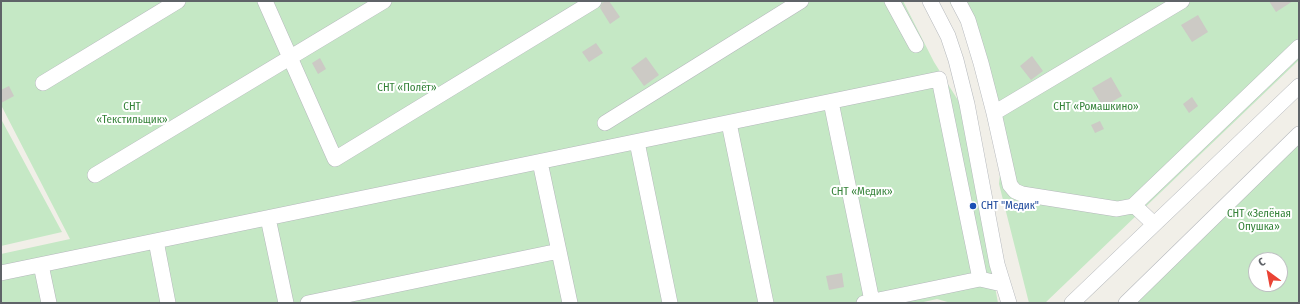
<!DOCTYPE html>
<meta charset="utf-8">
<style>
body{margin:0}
#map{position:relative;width:1300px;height:304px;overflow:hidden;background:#f1efe8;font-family:"Fira Sans Condensed",sans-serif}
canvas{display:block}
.frame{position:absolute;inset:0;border:2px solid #5f6368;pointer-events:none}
.north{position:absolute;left:1248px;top:252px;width:40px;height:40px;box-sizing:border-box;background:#fff;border:1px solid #bfc1c3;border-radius:50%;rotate:328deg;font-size:11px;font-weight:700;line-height:16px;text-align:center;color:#5f6368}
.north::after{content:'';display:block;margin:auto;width:14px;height:18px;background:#ea4335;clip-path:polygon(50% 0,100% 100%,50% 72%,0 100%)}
</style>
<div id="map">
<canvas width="1300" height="304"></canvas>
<div class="frame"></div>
<div class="north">С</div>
</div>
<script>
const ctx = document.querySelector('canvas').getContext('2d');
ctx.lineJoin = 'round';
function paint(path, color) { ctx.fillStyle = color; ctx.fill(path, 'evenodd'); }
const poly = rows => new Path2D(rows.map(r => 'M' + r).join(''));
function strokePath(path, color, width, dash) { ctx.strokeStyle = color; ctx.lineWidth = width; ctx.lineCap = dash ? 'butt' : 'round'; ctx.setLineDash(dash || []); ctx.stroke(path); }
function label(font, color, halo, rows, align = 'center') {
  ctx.font = font + ' "Fira Sans Condensed",sans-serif'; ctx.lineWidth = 4; ctx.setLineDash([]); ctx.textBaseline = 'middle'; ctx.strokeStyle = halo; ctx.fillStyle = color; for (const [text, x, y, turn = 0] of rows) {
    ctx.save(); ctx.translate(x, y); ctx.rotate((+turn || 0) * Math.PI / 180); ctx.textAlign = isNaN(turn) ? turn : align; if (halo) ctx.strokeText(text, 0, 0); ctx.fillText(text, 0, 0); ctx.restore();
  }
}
paint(poly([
 [1,1,903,1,934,62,961,105,998,303,951,303,937,299,919,303,1,303,1,254,70,239,1,105],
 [949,1,1299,1,1299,60,1045,303,1029,303,999,184,1001,165,964,25],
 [1,119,62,232,1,246],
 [1299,126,1299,303,1118,303],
 [1256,260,1280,260,1280,284,1256,284]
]), '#c5e8c5');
paint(poly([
 [606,1,609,1,620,17,610,24,600,8,602,3],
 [1269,1,1293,1,1276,12],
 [1198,15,1208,32,1192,42,1181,25],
 [596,43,603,53,589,62,582,52],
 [1032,56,1043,71,1031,80,1020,66],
 [646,57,659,75,644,86,631,68],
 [320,58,326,69,318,74,312,63],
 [1111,77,1122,96,1103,107,1092,88],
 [9,86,14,96,1,103,1,90],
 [1192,97,1198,106,1189,113,1183,104],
 [1100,121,1104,129,1095,133,1091,125],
 [842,273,844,287,829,290,826,276]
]), '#cccac5');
const minor = poly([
 [265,1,335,159,594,1],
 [892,1,916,45],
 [930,1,948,36,956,60,967,104,997,264,1009,303],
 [958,1,968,20,981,63,994,113,1010,185,1015,191,1022,194,1117,209,1133,206,1299,47],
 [43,83,178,1],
 [831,102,872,301],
 [994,113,1182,1],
 [605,123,801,1],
 [729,123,766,303],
 [637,142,670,303],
 [540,162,570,303],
 [95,175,384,1],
 [1133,206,1137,208,1154,224],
 [268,218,286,303],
 [156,241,168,303],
 [41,265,49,303],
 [1,273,939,79,980,279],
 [308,303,559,251],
 [864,303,980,279,1002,284],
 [1072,303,1299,86],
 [1126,303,1299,134]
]);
strokePath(minor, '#b5b8bc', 16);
strokePath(minor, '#fff', 15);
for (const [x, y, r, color] of [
 [973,206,4,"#1a4fb4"]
]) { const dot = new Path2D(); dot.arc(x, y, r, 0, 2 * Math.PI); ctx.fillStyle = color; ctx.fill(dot); strokePath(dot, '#fff', 1.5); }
label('11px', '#348238', '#fff', [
 ["СНТ «Полёт»",407,88],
 ["СНТ",132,107],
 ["«Текстильщик»",132,120],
 ["СНТ «Ромашкино»",1096,107],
 ["СНТ «Медик»",862,192],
 ["СНТ «Зелёная",1259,214],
 ["Опушка»",1259,227]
]);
label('11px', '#164399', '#fff', [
 ["СНТ \"Медик\"",981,206]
], 'left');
</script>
